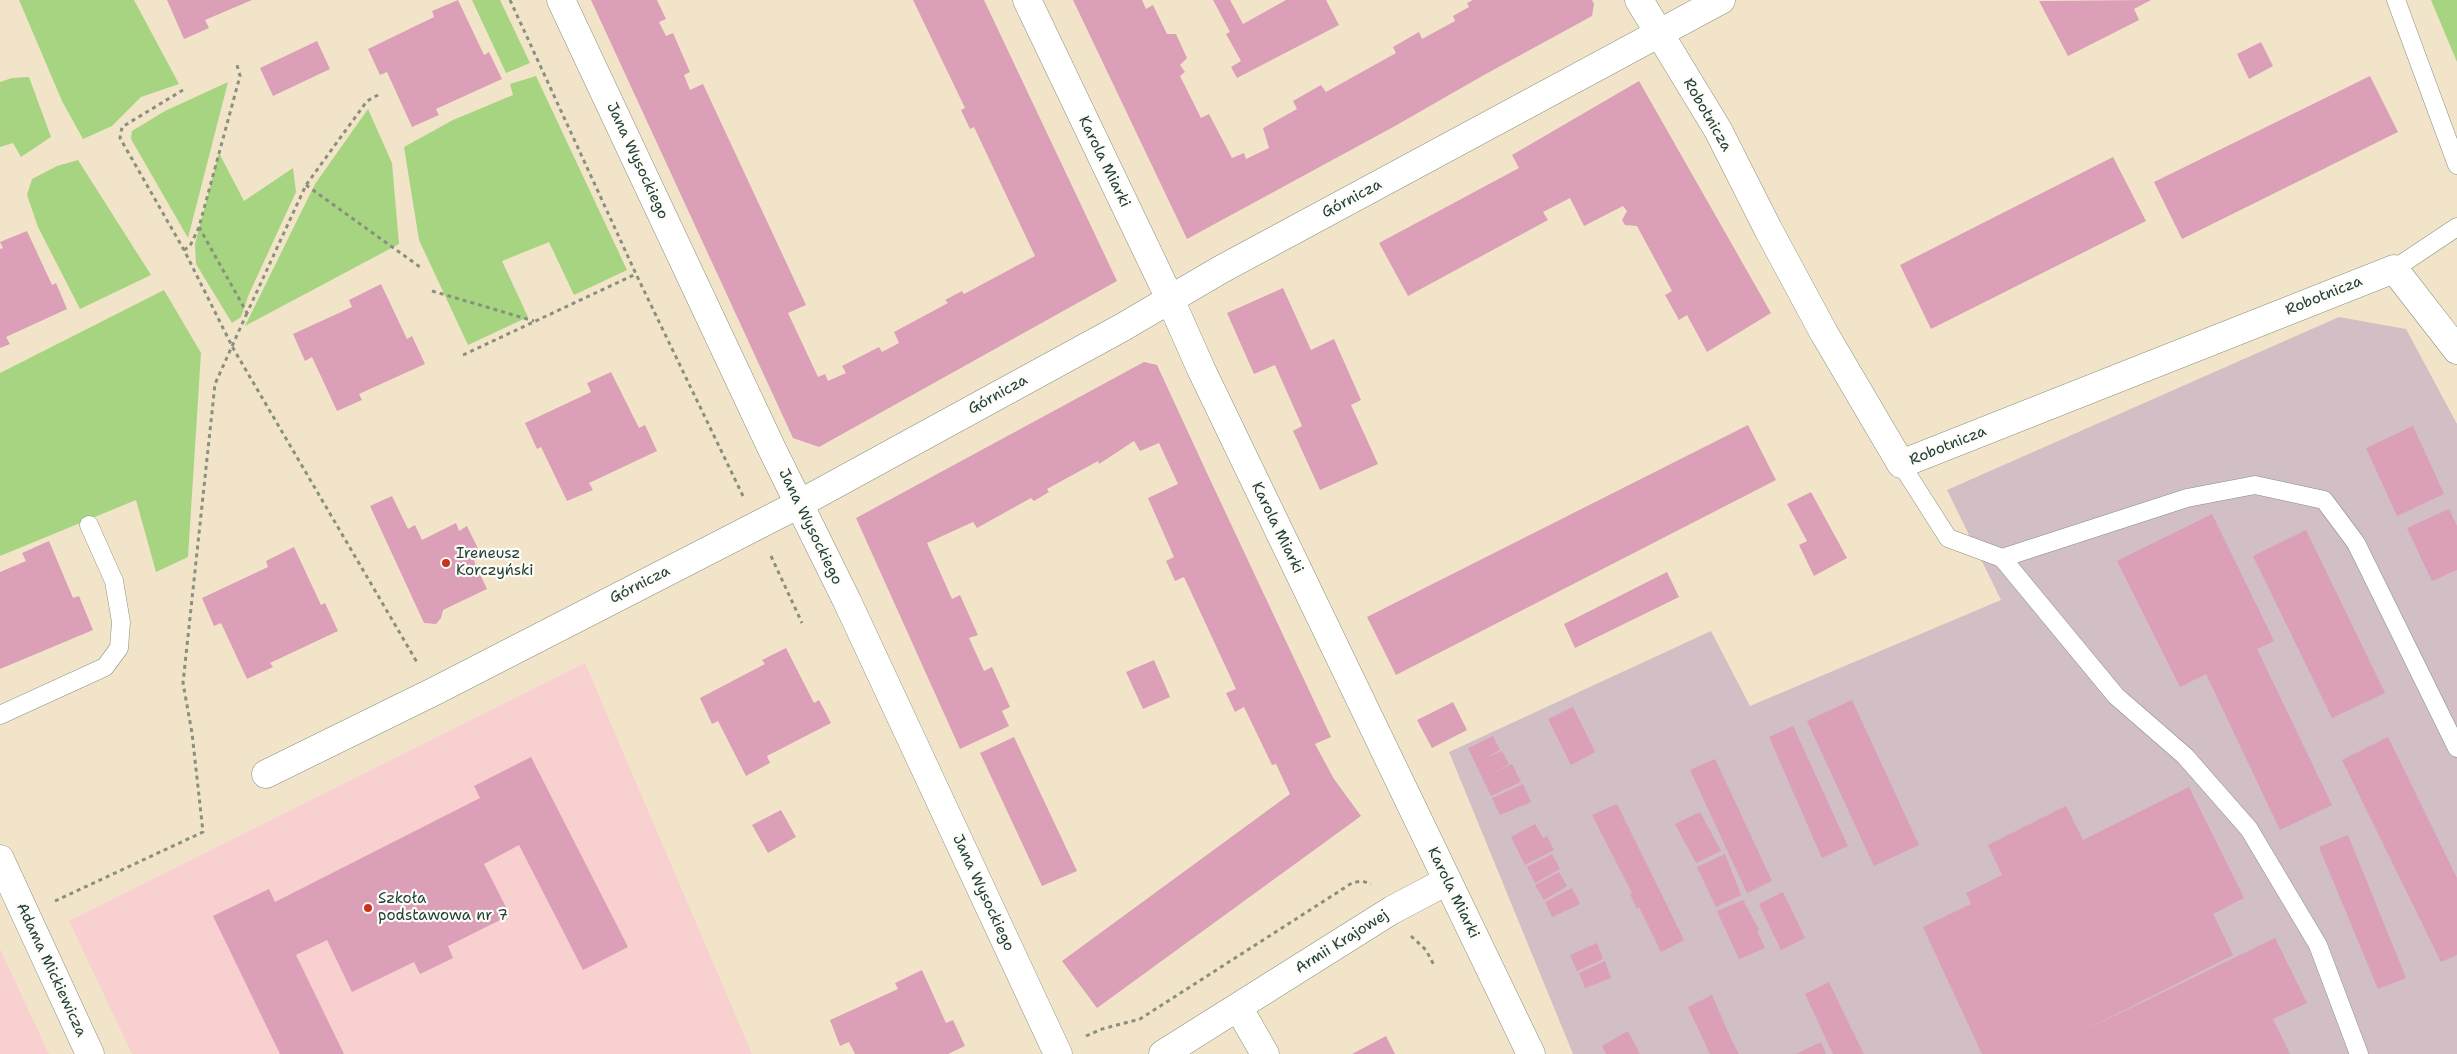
<!DOCTYPE html>
<meta charset="utf-8">
<style>
body{margin:0}
canvas{display:block;background:#f2e4c9}
</style>
<canvas width="2457" height="1054"></canvas>
<script>
const ctx = document.querySelector('canvas').getContext('2d');
ctx.lineJoin = 'round';
function paint(path, color) { ctx.fillStyle = color; ctx.fill(path, 'evenodd'); }
const poly = rows => new Path2D(rows.map(r => 'M' + r).join(''));
function strokePath(path, color, width, dash) { ctx.strokeStyle = color; ctx.lineWidth = width; ctx.lineCap = dash ? 'butt' : 'round'; ctx.setLineDash(dash || []); ctx.stroke(path); }
function label(font, color, halo, rows, align = 'center') {
  ctx.font = font + ' "Shantell Sans",sans-serif'; ctx.lineWidth = 4.5; ctx.setLineDash([]); ctx.textBaseline = 'middle'; ctx.strokeStyle = halo; ctx.fillStyle = color; for (const [text, x, y, turn = 0] of rows) {
    ctx.save(); ctx.translate(x, y); ctx.rotate((+turn || 0) * Math.PI / 180); ctx.textAlign = isNaN(turn) ? turn : align; if (halo) ctx.strokeText(text, 0, 0); ctx.fillText(text, 0, 0); ctx.restore();
  }
}
paint(poly([
 [585,663,752,1054,132,1054,69,921],
 [0,949,49,1054,0,1054]
]), '#f7d0cf');
paint(poly([
 [2339,317,2406,329,2457,424,2457,1054,1573,1054,1449,752,1711,631,1750,706,2001,600,1947,490]
]), '#d2bec5');
paint(poly([
 [19,0,134,0,179,84,141,97,112,126,83,139,62,101],
 [472,0,500,0,530,63,506,73],
 [2431,0,2457,0,2457,62],
 [536,76,627,270,574,295,549,242,502,261,528,317,468,345,419,240,404,147,453,120,513,95,510,84],
 [29,77,51,137,21,157,13,143,0,147,0,82,12,78],
 [228,82,188,238,131,139,132,131,165,111],
 [368,109,392,163,399,244,245,326,315,184],
 [219,153,244,201,293,168,296,192,249,294,241,317,232,323,196,264,195,244],
 [78,160,151,275,80,309,38,227,27,195,32,179,57,166],
 [164,290,201,353,188,557,156,572,136,500,0,556,0,373]
]), '#a6d481');
paint(poly([
 [167,0,252,0,205,20,209,28,184,39],
 [458,0,484,55,489,52,502,79,436,109,439,115,412,127,387,72,380,75,368,49,434,17,432,11],
 [591,0,657,0,666,19,659,22,666,36,673,33,690,72,684,75,690,90,703,84,806,305,788,313,818,377,825,374,828,381,846,373,842,366,879,347,882,352,899,343,894,332,948,303,945,300,962,291,964,294,1035,256,974,127,970,129,961,110,965,108,913,0,984,0,1117,281,819,447,793,438],
 [1073,0,1142,0,1146,9,1153,5,1167,34,1176,34,1187,58,1180,65,1185,72,1180,76,1201,118,1209,114,1232,158,1244,153,1246,159,1269,148,1263,128,1297,109,1293,101,1321,85,1326,92,1396,53,1393,47,1419,32,1422,39,1455,21,1453,16,1469,7,1467,3,1473,0,1592,0,1594,4,1592,16,1484,75,1395,126,1187,239],
 [1213,0,1230,0,1243,24,1286,0,1326,0,1339,25,1237,78,1231,67,1241,61,1226,34,1230,32],
 [2151,0,2134,9,2139,20,2068,56,2039,1],
 [317,41,330,69,273,96,260,68],
 [2261,42,2273,66,2249,79,2237,54],
 [2370,76,2398,132,2182,239,2154,182],
 [1639,81,1771,313,1707,352,1687,315,1679,320,1665,295,1672,291,1637,226,1625,225,1622,220,1627,211,1623,206,1584,226,1570,198,1543,212,1548,220,1408,296,1379,243,1519,168,1512,155],
 [2113,157,2146,221,1931,329,1900,265],
 [27,231,52,285,56,283,67,309,6,337,10,344,0,348,0,249,3,248,0,242],
 [381,284,407,339,412,336,425,364,359,394,362,400,337,411,312,357,305,361,293,334,352,307,349,300],
 [1283,288,1311,350,1334,339,1361,400,1351,405,1378,464,1320,490,1293,431,1302,426,1275,365,1254,374,1227,313],
 [1144,362,1157,365,1206,471,1188,479,1206,471,1331,737,1315,744,1334,779,1361,816,1097,1008,1062,961,1290,794,1276,764,1272,765,1244,707,1235,712,1226,693,1236,689,1184,577,1175,581,1166,561,1174,557,1148,498,1178,484,1159,443,1140,451,1134,441,1099,464,1098,461,1047,489,1049,492,1034,501,1031,498,977,528,973,522,927,543,952,599,960,595,978,635,969,638,984,671,992,667,1010,707,1002,711,1009,726,960,749,856,518],
 [611,372,639,428,645,425,657,451,589,483,593,490,567,501,541,447,537,449,525,423,591,392,587,383],
 [1748,425,1776,480,1396,675,1367,617],
 [2413,426,2444,494,2397,516,2366,448],
 [1811,492,1847,558,1814,576,1799,545,1807,541,1787,504],
 [392,496,408,529,415,525,422,540,456,523,459,531,467,526,482,557,474,561,487,589,443,610,441,618,436,624,424,623,370,506],
 [2449,509,2457,526,2457,570,2432,581,2407,528],
 [2212,514,2274,641,2257,649,2332,805,2280,830,2206,674,2180,687,2117,561],
 [2306,530,2385,693,2332,718,2253,556],
 [49,541,73,598,79,596,93,630,0,669,0,572,26,561,22,553],
 [294,547,321,605,325,603,338,631,270,663,273,667,247,679,221,623,214,626,202,598,268,567,266,561],
 [1667,572,1679,597,1575,648,1564,624],
 [786,648,814,703,819,700,831,723,767,756,770,763,746,776,718,721,712,724,700,698,765,664,762,660],
 [1154,660,1170,697,1143,709,1126,672],
 [1852,700,1919,845,1874,866,1807,721],
 [1453,702,1467,730,1432,748,1417,720],
 [1573,707,1595,752,1571,765,1548,719],
 [1793,726,1848,846,1822,858,1769,737],
 [1493,736,1500,750,1483,759,1502,751,1509,764,1493,773,1512,764,1521,782,1491,796,1468,748],
 [1014,737,1077,871,1042,886,980,753],
 [2388,737,2457,878,2457,955,2441,962,2342,760],
 [531,757,628,947,583,970,519,845,484,864,510,915,448,946,453,958,420,974,414,962,352,992,327,940,296,955,344,1054,280,1054,213,916,269,889,275,902,480,798,474,786],
 [1715,759,1772,881,1747,893,1690,770],
 [1523,784,1531,802,1500,815,1492,798],
 [2189,787,2244,898,2213,914,2233,955,2075,1035,2275,938,2307,1003,2273,1019,2290,1054,1982,1054,1923,927,1971,904,1966,893,2002,875,1988,845,2066,806,2083,840],
 [1617,804,1684,940,1661,952,1639,907,1637,909,1630,894,1632,893,1592,815],
 [781,810,796,837,768,853,752,825],
 [1700,812,1721,851,1696,863,1675,824],
 [1535,824,1543,838,1547,836,1554,850,1525,865,1511,837],
 [2348,835,2406,978,2378,989,2319,847],
 [1552,854,1560,869,1535,883,1527,867],
 [1725,854,1741,895,1716,907,1697,867],
 [1559,872,1567,886,1544,900,1535,885],
 [1572,888,1580,904,1552,917,1545,902],
 [1783,892,1805,938,1781,950,1759,904],
 [1743,900,1759,930,1757,931,1765,948,1739,959,1717,911],
 [1597,943,1603,959,1577,971,1570,955],
 [1605,961,1611,978,1585,988,1579,973],
 [922,970,946,1023,953,1020,965,1046,948,1054,855,1054,849,1042,840,1046,830,1020,898,989,895,983],
 [1829,982,1851,1028,1864,1054,1833,1054,1805,994],
 [1712,995,1731,1039,1739,1054,1710,1054,1688,1007],
 [1628,1031,1640,1054,1606,1054,1602,1046],
 [1386,1036,1395,1054,1352,1054],
 [1821,1042,1826,1054,1796,1054]
]), '#db9fb8');
const service = poly([
 [2396,0,2457,165],
 [2394,269,2457,227],
 [1901,464,1948,538,2002,558,2116,696,2185,756,2249,829,2318,945,2359,1054],
 [2002,558,2187,498,2255,485,2324,500,2356,543,2457,748],
 [0,715,105,667,119,648,121,622,114,581,89,525]
]);
const minor = poly([
 [561,0,771,447,847,601,1058,1054],
 [1027,0,1170,299,1201,369,1531,1054],
 [1639,0,1718,130,1768,229,1824,333,1901,464,2394,269,2457,350],
 [266,774,435,691,799,504,1123,327,1220,270,1721,0],
 [0,859,90,1054],
 [1238,1007,1265,1054],
 [1163,1054,1392,910,1447,881]
]);
strokePath(service, '#88907e', 19);
strokePath(minor, '#88907e', 29);
strokePath(poly([
 [510,0,636,274,743,496],
 [183,90,122,127,120,138,184,250,233,348,418,664],
 [306,185,420,267],
 [199,227,247,313,306,185,367,101,378,95],
 [184,250,190,246,199,227,240,76,237,65],
 [432,291,534,321],
 [463,355,636,274],
 [771,556,802,623],
 [55,901,203,832,192,733,183,683,215,384,247,313],
 [1411,936,1426,950,1435,967],
 [1086,1036,1102,1029,1140,1019,1352,883,1362,881,1371,884]
]), '#88907e', 3, [4, 4]);
strokePath(service, '#fff', 18);
strokePath(minor, '#fff', 28);
for (const [x, y, r, color] of [
 [446,563,5,"#c8321e"],
 [368,908,5,"#c8321e"]
]) { const dot = new Path2D(); dot.arc(x, y, r, 0, 2 * Math.PI); ctx.fillStyle = color; ctx.fill(dot); strokePath(dot, '#fdfcf7', 2); }
label('15px', '#1f3d34', '#fdfcf7', [
 ["Robotnicza",1707,115,60],
 ["Jana Wysockiego",637,161,65],
 ["Karola Miarki",1104,162,64],
 ["Górnicza",1352,199,-28],
 ["Robotnicza",2324,296,-22],
 ["Górnicza",998,395,-29],
 ["Robotnicza",1948,446,-22],
 ["Jana Wysockiego",810,527,64],
 ["Karola Miarki",1277,528,64],
 ["Górnicza",640,585,-27],
 ["Jana Wysockiego",983,893,65],
 ["Karola Miarki",1453,893,64],
 ["Armii Krajowej",1342,942,-32],
 ["Adama Mickiewicza",51,970,65]
]);
label('15px', '#1f3d34', '#fdfcf7', [
 ["Ireneusz",456,554],
 ["Korczyński",456,571],
 ["Szkoła",378,899],
 ["podstawowa nr 7",378,916]
], 'left');
</script>
